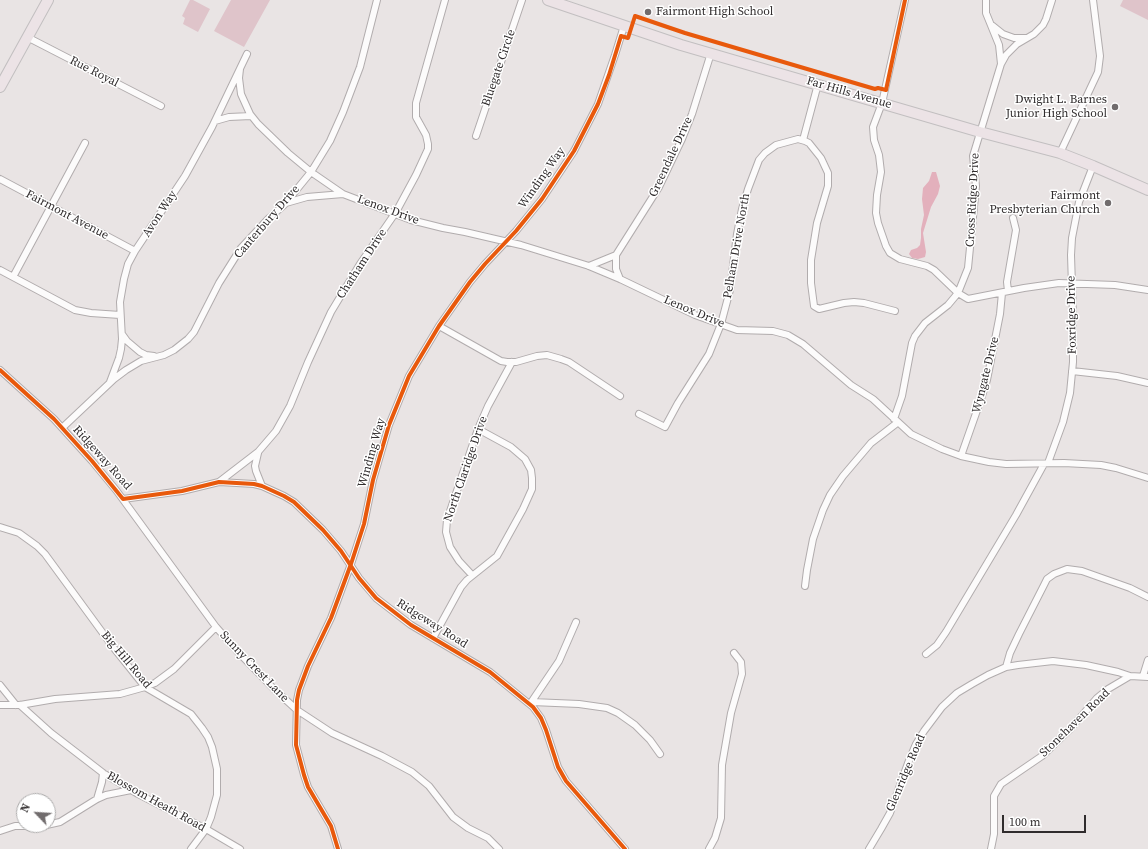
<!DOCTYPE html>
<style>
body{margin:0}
#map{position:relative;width:1148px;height:849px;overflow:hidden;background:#e9e4e4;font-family:"Source Serif 4",serif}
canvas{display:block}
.north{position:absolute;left:16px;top:793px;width:40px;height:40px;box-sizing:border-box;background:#fff;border:1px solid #acabab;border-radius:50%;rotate:295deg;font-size:11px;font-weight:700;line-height:16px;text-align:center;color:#302c2d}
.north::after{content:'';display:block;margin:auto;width:14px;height:18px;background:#716c6d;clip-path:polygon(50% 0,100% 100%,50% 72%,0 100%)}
.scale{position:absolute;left:1002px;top:815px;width:84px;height:18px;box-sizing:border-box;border:2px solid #302c2d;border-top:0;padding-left:5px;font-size:12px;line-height:14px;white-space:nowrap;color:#302c2d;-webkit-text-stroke:3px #fff;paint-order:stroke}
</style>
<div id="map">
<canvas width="1148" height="849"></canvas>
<div class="north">N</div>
<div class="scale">100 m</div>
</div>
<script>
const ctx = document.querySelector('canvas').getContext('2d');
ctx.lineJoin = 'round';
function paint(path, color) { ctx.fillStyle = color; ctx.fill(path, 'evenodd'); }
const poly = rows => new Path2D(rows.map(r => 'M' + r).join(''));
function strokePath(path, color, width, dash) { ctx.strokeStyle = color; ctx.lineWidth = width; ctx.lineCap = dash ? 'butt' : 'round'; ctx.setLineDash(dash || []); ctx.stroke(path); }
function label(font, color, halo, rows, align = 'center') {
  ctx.font = font + ' "Source Serif 4",serif'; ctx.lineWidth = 3; ctx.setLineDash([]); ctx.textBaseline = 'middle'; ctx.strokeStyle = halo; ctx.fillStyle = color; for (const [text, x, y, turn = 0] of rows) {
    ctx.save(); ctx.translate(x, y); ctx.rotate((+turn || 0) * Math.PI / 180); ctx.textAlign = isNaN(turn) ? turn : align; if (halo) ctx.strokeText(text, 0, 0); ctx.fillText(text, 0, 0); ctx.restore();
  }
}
paint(poly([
 [190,0,193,0,210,9,198,32,183,24,185,18,182,16],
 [231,0,270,0,244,47,214,31],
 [1123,0,1148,0,1148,20,1120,6]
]), '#dfc4ca');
paint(poly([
 [932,172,936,172,940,186,938,194,931,207,923,233,926,252,925,257,918,259,912,258,909,254,911,250,917,248,920,245,921,238,921,229,924,215,922,199,923,188,929,181]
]), '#e3b0bc');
const minor = poly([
 [905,0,882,103,873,127,874,140,879,155,881,172,877,195,876,213,878,223,886,246,890,253,900,259,927,266,934,270,958,293,968,299,1024,288,1059,283,1115,285,1148,290],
 [993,26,1003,34,1014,38,1026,38],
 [27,37,161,106],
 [1001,64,1006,55,1017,44,1034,34,1043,25,1046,19,1052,0],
 [240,69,239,78,241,94,250,114,258,124,288,153,311,172,343,194,411,220,443,228,465,232,521,245,589,266,620,279,695,315,737,330,773,331,788,335,803,344,851,385,873,399,911,434,942,449,961,456,989,462,1006,464,1064,463,1101,465,1116,468,1148,478],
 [215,121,229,117,251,116],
 [476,136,522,0],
 [803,140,818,84],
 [1060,153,1098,72,1100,56,1093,0],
 [0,179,135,251],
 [286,203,307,197,343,194],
 [616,255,616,269,620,279],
 [589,266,616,255,659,187,682,139,692,114,711,53],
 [0,270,75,310,91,313,120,315],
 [13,277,85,143],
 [1008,291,1007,282,1016,230,1013,218],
 [439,326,501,361,507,362,516,362,537,356,547,355,561,359,569,362,620,396],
 [122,334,127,341,140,352,146,355,154,356],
 [0,370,54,419,92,461,116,490,216,627,239,653,274,689,297,710,332,733,382,756,412,772,429,786,453,817,468,828,488,838,499,849],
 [1072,371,1117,376,1148,383],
 [110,382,119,358,121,349,122,339,120,302,124,279,128,264,135,251,185,176,212,127,247,54],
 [639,414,665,427,678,403,709,354,721,324,730,290,737,234,742,209,748,189,759,160,765,153,776,145,798,139,805,141,809,143,821,158,828,173,828,186,817,223,811,260,811,283,814,306,819,309,844,303,854,302,864,303,895,311],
 [894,419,902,396,912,343,915,336,925,323,948,305,958,293,968,268,976,186,973,156,1001,64,999,45,986,13,986,0],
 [62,428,114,379,126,370,141,361,164,355,174,350,188,339,194,332,219,283,241,248,268,219,284,205,311,172,330,141,343,112,360,67,377,0],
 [258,453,255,466,256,471,262,486],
 [961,456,981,399,987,380,1000,314,1002,293],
 [1048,463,1063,422,1070,393,1073,362,1073,317,1071,255,1072,238,1079,202,1093,166],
 [219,482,258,452,276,431,290,406,308,362,331,312,360,264,396,212,416,175,428,149,428,144,426,135,416,117,416,103,445,0],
 [123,499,182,491,219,482,254,484,262,486,284,496,294,502,323,530,341,551,359,578,376,598,411,625,490,672,533,707,541,718,546,730,558,767,566,781,625,849],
 [0,527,19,533,37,546,45,554,113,647,145,687,191,714,202,728,208,737,212,747,217,769,217,795,211,817,206,829,191,849],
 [472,575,459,561,450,547,446,532,447,520,478,429,488,406,512,362],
 [805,586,807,570,813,539,823,510,830,495,843,476,871,443,897,423],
 [433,638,461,587,467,580,497,556,523,509,532,489,532,478,531,470,525,459,511,447,478,429],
 [926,654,937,645,946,632,1016,515,1044,464],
 [1006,667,1010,653,1019,634,1044,585,1047,579,1054,574,1067,569,1082,571,1130,588,1148,597],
 [1143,676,1148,660],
 [0,685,16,705],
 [532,702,579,704,607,708,618,713,635,725,650,740,660,754],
 [530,704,559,661,576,622],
 [0,705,20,705,55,699,120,694,145,687,155,683,174,669,216,627],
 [20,705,51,733,103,773,138,794,206,829,240,849],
 [97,799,102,782,103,773],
 [0,831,15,826,42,826,60,822,97,799,106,795,131,790],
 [338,849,331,826,308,787,304,775,296,745,297,700,299,690,308,666,331,618,351,564,364,524,373,480,389,425,409,376,439,326,470,282,485,264,516,231,542,199,574,151,598,104,615,55,624,26],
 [709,849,715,838,721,818,722,765,731,713,742,674,741,662,734,653],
 [869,849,881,829,890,813,908,763,916,744,924,731,942,707,957,693,972,684,988,675,1006,667,1018,665,1053,661,1086,665,1118,672,1130,676],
 [991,849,994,834,994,796,1001,784,1042,756,1071,728,1097,698,1108,689,1130,676,1148,677]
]);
const primary = poly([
 [548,0,681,45,980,132,1060,153,1093,166,1148,190],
 [0,87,48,0]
]);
strokePath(minor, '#b1acad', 8);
strokePath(primary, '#c2bfc0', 12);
strokePath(minor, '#fcfbfb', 6);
strokePath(primary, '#ece3e6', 10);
strokePath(poly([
 [0,370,54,419,92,461,123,499,182,491,219,482,254,484,262,486,284,496,294,502,323,530,341,551,359,578,376,598,411,625,490,672,533,707,541,718,546,730,558,767,566,781,625,849],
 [338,849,331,826,308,787,304,775,296,745,297,700,299,690,308,666,331,618,351,564,364,524,373,480,389,425,409,376,439,326,470,282,485,264,516,231,542,199,574,151,598,104,609,75,621,36,628,38,635,16,685,33,875,89,878,88,886,90,905,0]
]), '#e8590c', 4);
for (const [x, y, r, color] of [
 [648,12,4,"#716c6d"],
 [1115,107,4,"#716c6d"],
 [1108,203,4,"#716c6d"]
]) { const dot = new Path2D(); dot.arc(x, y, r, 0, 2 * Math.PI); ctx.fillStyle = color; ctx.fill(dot); strokePath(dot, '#fff', 1.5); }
label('12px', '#302c2d', '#fff', [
 ["Fairmont High School",656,12,"left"],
 ["Dwight L. Barnes",1107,100],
 ["Junior High School",1107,114],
 ["Fairmont",1100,196],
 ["Presbyterian Church",1100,210]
], 'right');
label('12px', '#302c2d', '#fff', [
 ["Bluegate Circle",499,68,-71],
 ["Rue Royal",94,72,27],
 ["Far Hills Avenue",849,93,16],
 ["Greendale Drive",671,157,-65],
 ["Winding Way",542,178,-55],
 ["Cross Ridge Drive",973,200,-87],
 ["Lenox Drive",388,210,20],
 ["Avon Way",160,214,-57],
 ["Fairmont Avenue",67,215,28],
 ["Canterbury Drive",267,222,-49],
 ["Pelham Drive North",737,246,-80],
 ["Chatham Drive",362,264,-57],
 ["Lenox Drive",694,312,23],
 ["Foxridge Drive",1072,315,-91],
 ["Wyngate Drive",986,375,-76],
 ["Winding Way",372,453,-74],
 ["Ridgeway Road",102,458,48],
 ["North Claridge Drive",466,469,-71],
 ["Ridgeway Road",432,624,32],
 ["Big Hill Road",126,660,50],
 ["Sunny Crest Lane",254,667,46],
 ["Stonehaven Road",1075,723,-44],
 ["Glenridge Road",906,773,-67],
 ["Blossom Heath Road",156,802,29]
]);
</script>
